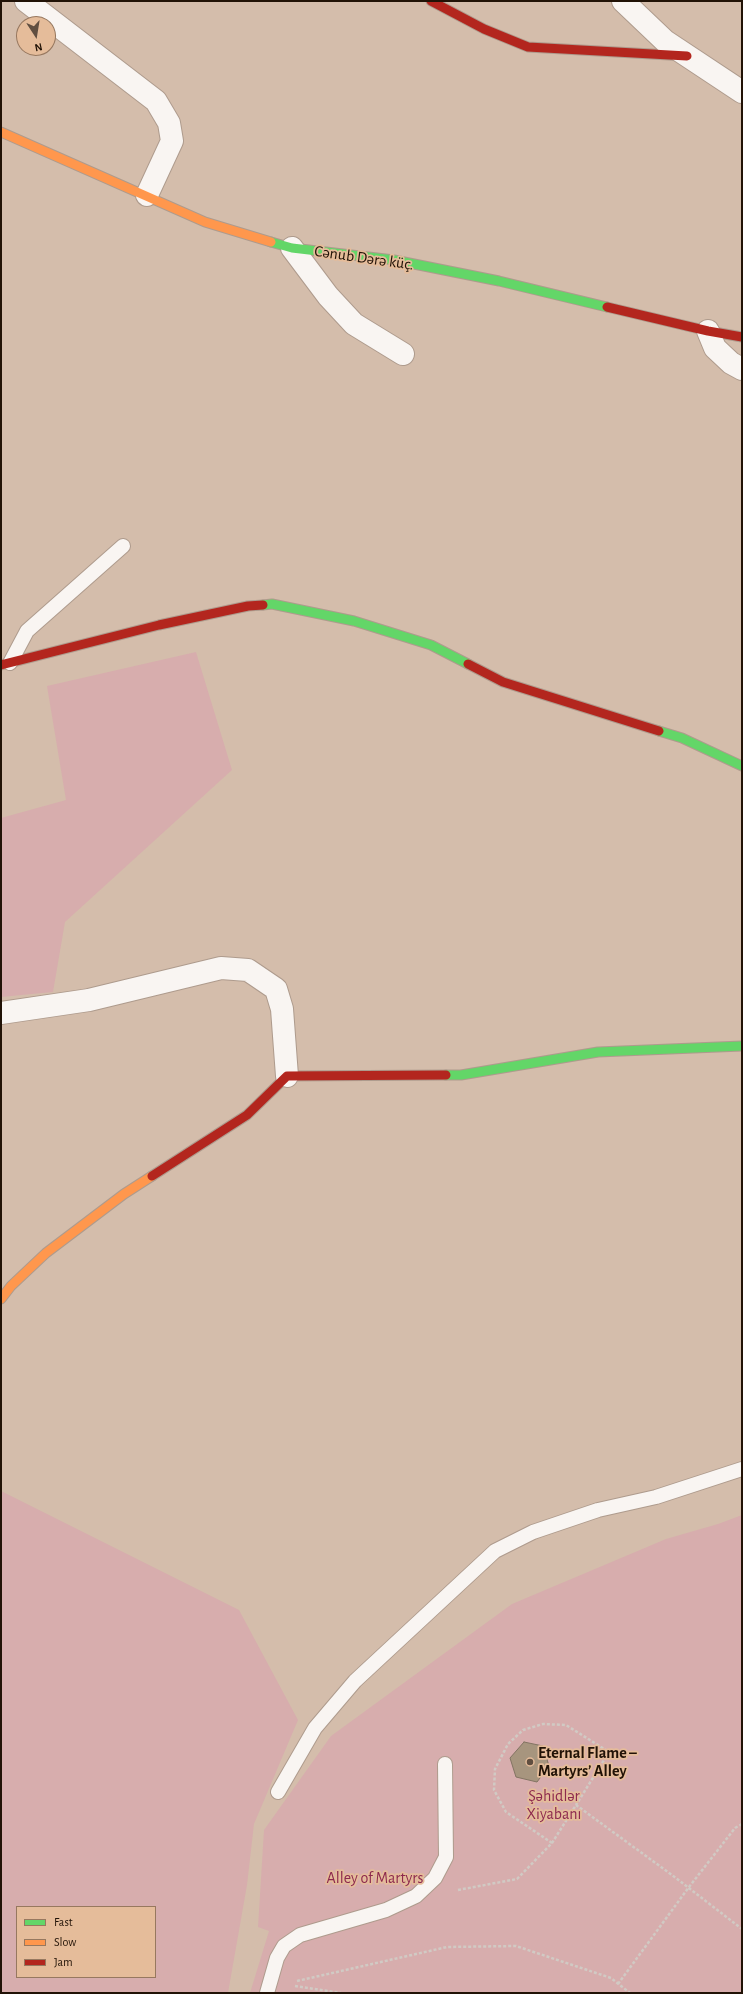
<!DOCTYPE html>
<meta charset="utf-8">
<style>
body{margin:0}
#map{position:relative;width:743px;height:1994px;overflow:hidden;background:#d4bdab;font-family:"Alegreya Sans",sans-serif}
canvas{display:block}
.frame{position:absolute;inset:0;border:2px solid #211206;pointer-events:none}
.legend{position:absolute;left:16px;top:1906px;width:140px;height:72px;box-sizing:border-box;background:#e5bc9a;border:1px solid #97785f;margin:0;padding:5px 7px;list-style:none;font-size:12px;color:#211206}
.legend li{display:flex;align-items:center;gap:8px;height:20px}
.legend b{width:20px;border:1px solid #97785f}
.north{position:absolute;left:16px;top:16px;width:40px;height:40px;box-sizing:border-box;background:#e5bc9a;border:1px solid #97785f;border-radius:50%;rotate:168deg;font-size:11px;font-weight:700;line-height:16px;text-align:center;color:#211206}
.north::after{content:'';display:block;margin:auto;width:14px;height:18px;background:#604e40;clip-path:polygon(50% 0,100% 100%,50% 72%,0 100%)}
</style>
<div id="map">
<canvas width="743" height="1994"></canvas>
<div class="frame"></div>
<ul class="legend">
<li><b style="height:5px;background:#63d668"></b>Fast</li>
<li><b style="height:5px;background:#ff974d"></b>Slow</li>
<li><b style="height:5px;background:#b3261e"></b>Jam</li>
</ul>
<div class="north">N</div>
</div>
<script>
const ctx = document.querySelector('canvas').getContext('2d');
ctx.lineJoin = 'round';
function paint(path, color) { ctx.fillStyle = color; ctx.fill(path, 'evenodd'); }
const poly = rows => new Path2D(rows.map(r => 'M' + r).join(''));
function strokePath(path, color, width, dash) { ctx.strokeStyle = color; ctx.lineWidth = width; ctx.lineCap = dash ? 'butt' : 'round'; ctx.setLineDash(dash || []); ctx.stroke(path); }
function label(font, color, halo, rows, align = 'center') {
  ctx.font = font + ' "Alegreya Sans",sans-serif'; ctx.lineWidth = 3.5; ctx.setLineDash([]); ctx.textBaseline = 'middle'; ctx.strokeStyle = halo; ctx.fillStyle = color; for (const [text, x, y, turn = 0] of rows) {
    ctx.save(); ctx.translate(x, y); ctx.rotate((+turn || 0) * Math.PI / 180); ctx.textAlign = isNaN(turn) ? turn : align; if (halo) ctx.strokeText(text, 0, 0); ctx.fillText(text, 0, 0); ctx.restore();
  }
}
paint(poly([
 [196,652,232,770,65,922,53,992,1,997,1,818,66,800,47,686],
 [1,1491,239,1610,298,1720,254,1824,247,1885,228,1993,1,1993],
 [17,1907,155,1907,155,1977,17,1977],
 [742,1515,742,1993,250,1993,269,1931,258,1927,264,1830,331,1736,512,1604,666,1539,718,1524]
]), '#d7adad');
const building = poly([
 [524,1742,543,1746,549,1766,537,1782,516,1777,510,1758,524,1742]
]);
paint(building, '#a7957e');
strokePath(building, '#837463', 1);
const lane = poly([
 [10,663,27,631,123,546],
 [278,1792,315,1728,355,1681,495,1551,533,1532,598,1510,656,1497,742,1469],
 [267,1993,277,1958,284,1946,300,1935,386,1910,416,1896,435,1878,446,1857,445,1764]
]);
const street = poly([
 [26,1,156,101,169,123,172,141,147,195],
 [623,1,665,41,742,92],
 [292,248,328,296,354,324,403,354],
 [708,331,715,348,731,363,742,369],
 [1,1013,89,1000,221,968,248,970,276,989,282,1009,287,1076]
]);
const fast = poly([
 [271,242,292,248,394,260,499,281,607,307],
 [263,605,272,604,354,621,431,645,468,664],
 [659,731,682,738,742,766],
 [446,1075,461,1075,598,1052,742,1046]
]);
const slow = poly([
 [1,132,205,222,271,242],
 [1,1299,11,1286,46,1253,124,1194,152,1176]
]);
const jam = poly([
 [431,1,484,29,528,47,687,56],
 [607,307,708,331,742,337],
 [468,664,503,682,659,731],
 [1,665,159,625,248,606,263,605],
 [152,1176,247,1115,287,1076,446,1075]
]);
strokePath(lane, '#ae9b8d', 16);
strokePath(street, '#ae9b8d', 24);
strokePath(fast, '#ae9b8d', 11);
strokePath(slow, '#ae9b8d', 11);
strokePath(jam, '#ae9b8d', 11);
strokePath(poly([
 [552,1843,506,1812,494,1790,495,1769,508,1744,523,1730,543,1724,566,1725,609,1752,576,1805],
 [458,1890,517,1879,552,1843,576,1805,672,1875,742,1929],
 [297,1981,447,1947,516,1946,611,1978,630,1993],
 [618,1984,689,1887,735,1828,742,1824],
 [295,1986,341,1993]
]), '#d1cac4', 2.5, [3, 2]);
strokePath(lane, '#f9f5f2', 14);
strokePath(street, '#f9f5f2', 22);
strokePath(fast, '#63d668', 9);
strokePath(slow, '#ff974d', 9);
strokePath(jam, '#b3261e', 9);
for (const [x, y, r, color] of [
 [530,1762,4,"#604e40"]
]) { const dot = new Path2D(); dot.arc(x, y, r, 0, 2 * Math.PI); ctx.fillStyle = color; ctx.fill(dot); strokePath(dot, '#e5bc9a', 1.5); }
label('16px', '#211206', '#e5bc9a', [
 ["Cənub Dərə küç.",364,258,8]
]);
label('bold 16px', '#211206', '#e5bc9a', [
 ["Eternal Flame –",538,1753],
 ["Martyrs’ Alley",538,1771]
], 'left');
label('16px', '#8d294e', '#e5bc9a', [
 ["Şəhidlər",554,1796],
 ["Xiyabanı",554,1814],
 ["Alley of Martyrs",375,1878]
]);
</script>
